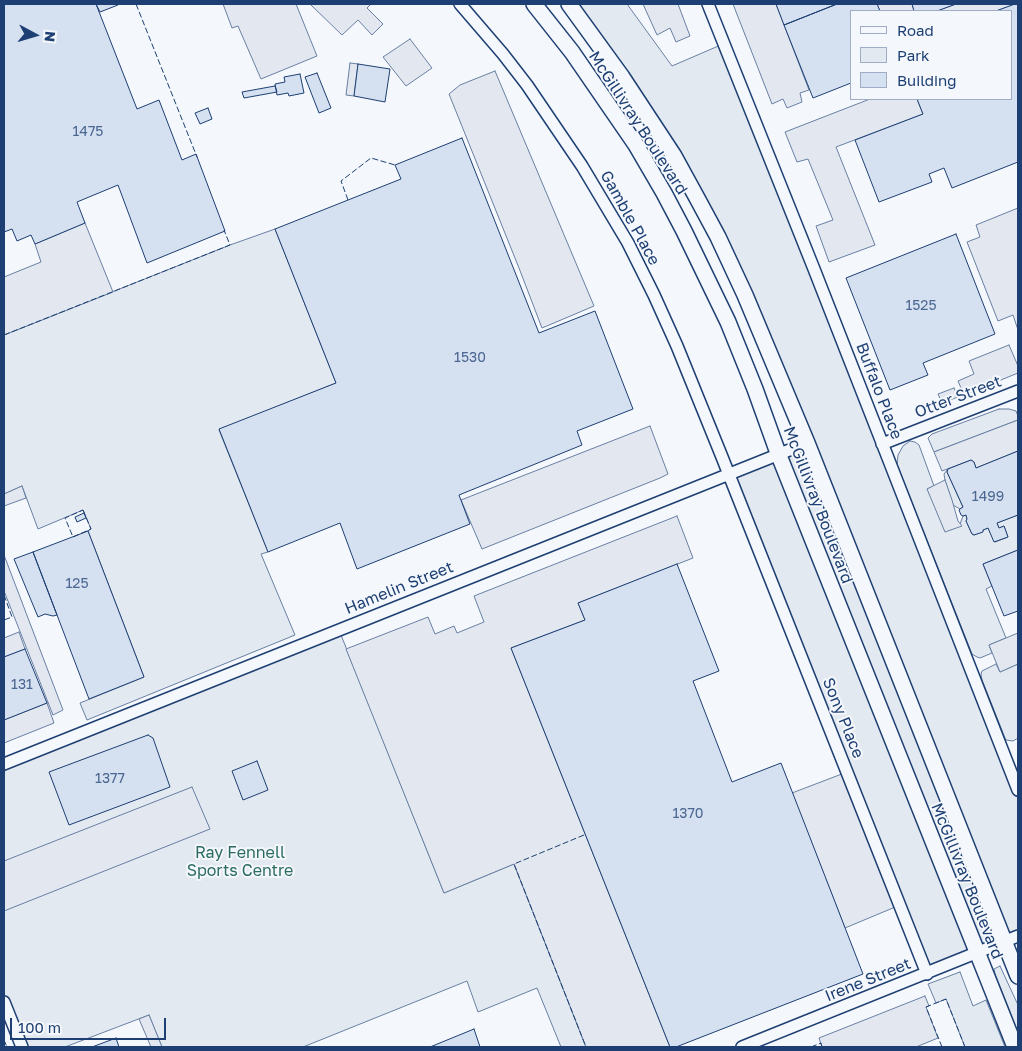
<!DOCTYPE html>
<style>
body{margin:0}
#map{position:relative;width:1022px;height:1051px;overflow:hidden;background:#f4f7fb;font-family:"Golos Text",sans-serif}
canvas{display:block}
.frame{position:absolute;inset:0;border:5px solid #1d3f73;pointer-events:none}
.legend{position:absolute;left:850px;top:10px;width:162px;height:90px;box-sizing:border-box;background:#f4f7fb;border:1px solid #9eadc5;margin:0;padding:6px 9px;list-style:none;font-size:15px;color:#1d3f73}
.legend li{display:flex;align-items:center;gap:10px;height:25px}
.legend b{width:25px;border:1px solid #9eadc5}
.north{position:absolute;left:10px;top:10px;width:50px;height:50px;-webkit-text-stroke:4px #f4f7fb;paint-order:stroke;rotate:96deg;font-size:14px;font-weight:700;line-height:20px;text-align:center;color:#1d3f73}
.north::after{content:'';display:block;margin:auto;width:18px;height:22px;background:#1d3f73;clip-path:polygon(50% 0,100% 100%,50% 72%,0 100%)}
.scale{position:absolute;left:10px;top:1018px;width:156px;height:22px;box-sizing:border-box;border:2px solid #1d3f73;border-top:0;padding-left:6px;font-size:15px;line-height:18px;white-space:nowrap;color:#1d3f73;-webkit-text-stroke:4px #f4f7fb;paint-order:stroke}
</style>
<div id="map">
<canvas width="1022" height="1051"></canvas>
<div class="frame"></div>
<ul class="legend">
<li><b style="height:6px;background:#f4f7fb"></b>Road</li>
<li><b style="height:14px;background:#e3e9f0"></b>Park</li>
<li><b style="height:14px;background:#d5e0f0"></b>Building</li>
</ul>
<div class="north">N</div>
<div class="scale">100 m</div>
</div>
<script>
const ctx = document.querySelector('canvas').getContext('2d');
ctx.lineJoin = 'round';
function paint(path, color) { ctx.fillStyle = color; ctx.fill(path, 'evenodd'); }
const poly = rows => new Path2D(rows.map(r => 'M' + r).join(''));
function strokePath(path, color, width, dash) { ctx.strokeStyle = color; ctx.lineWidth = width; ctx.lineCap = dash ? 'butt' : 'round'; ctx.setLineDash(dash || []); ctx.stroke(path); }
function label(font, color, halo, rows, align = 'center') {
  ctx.font = font + ' "Golos Text",sans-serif'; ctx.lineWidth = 4; ctx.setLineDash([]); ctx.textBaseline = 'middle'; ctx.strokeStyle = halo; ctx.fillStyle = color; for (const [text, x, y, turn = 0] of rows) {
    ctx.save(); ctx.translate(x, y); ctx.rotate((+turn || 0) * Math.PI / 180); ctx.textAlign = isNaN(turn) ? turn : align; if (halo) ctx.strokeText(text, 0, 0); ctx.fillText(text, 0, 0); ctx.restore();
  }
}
const green = poly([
 [569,4,627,4,672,66,723,44,1018,790,1018,936,927,974,729,474,807,443,718,237,569,4],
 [275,229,336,383,219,430,268,552,261,554,295,635,87,720,80,703,144,677,88,531,91,529,83,510,38,529,22,486,4,494,4,335,230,245,275,229],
 [999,409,1009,409,1016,411,1018,416,1018,420,934,452,928,438,932,434,999,409],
 [910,441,915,442,919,445,934,486,927,489,961,525,960,524,963,516,966,515,967,519,966,521,972,534,974,535,982,532,983,530,988,528,995,542,1008,537,1004,526,999,528,997,523,1018,515,1018,550,983,564,992,586,986,589,1006,638,989,645,992,653,980,658,977,657,972,654,897,465,898,455,903,446,910,441],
 [948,469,947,472,963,507,960,509,953,505,945,480,944,474,948,469],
 [339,630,444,893,514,864,586,1047,561,1047,537,988,478,1012,467,981,303,1047,162,1047,149,1015,65,1047,22,1047,4,1002,4,764,339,630],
 [996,664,1000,672,1018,664,1018,738,1013,741,1006,740,1005,738,982,680,981,674,982,671,996,664],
 [1000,966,1018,1005,1018,1033,995,974,994,969,1000,966],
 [960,972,973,1006,986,1000,1005,1047,965,1047,946,999,936,1003,928,984,960,972]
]);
paint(green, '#e3e9f0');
strokePath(green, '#687fa3', 1);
const parking = poly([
 [223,4,296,4,317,56,261,79,238,26,232,28,223,4],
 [310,4,371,4,367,8,383,24,372,35,358,20,342,35,310,4],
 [643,4,678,4,690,36,676,42,670,28,657,35,643,4],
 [733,4,776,4,809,90,800,93,802,102,787,108,783,99,772,104,733,4],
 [877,4,912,4,914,11,880,11,877,4],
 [956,4,1015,4,996,11,937,11,956,4],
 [410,39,432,68,406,86,383,57,410,39],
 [350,63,358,64,354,96,346,95,350,63],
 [495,71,594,306,542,328,519,268,449,94,460,85,495,71],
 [870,99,917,99,923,114,836,147,875,245,829,262,816,226,833,220,808,159,797,162,785,132,870,99],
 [1018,208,1018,330,1013,315,998,321,967,242,980,237,976,225,1018,208],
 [85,223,113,292,4,335,4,277,41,262,35,244,85,223],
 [1009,345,1018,366,1018,373,964,395,958,381,974,374,969,361,1009,345],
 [954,388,958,397,942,403,938,394,954,388],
 [1018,420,1018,451,976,468,974,462,971,460,942,471,934,452,1018,420],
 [650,426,668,474,660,478,482,549,461,500,650,426],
 [945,480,952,500,958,521,962,526,945,532,927,489,945,480],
 [22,486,26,498,4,506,4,494,22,486],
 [677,516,693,558,578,603,585,620,511,648,670,1047,586,1047,514,864,444,893,346,649,428,617,435,634,454,626,457,633,484,622,474,596,677,516],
 [4,555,63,710,53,715,4,591,4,555],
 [19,632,25,649,4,657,4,638,19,632],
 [1018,633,1018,664,1000,672,989,645,1018,633],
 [47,703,54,723,4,743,4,720,47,703],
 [847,772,900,905,845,928,792,793,847,772],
 [192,787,210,829,4,911,4,861,192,787],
 [925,996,929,1006,926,1007,938,1038,916,1047,822,1047,819,1038,925,996],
 [149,1015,162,1047,151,1047,139,1019,149,1015]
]);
paint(parking, '#e3e8f0');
strokePath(parking, '#687fa3', 1);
const building = poly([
 [4,4,96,4,137,109,159,100,182,160,196,154,225,231,147,263,118,185,77,202,85,223,35,244,31,235,17,241,12,229,4,232,4,4],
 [96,4,118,4,118,5,100,12,96,4],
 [776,4,837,4,784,25,776,4],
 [837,4,877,4,880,11,851,11,851,83,813,98,784,25,837,4],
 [912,4,956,4,937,11,914,11,912,4],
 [1015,4,1018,4,1018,162,952,188,944,168,929,174,932,182,879,202,855,140,923,114,917,99,1011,99,1011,11,996,11,1015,4],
 [358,64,390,69,385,102,354,96,358,64],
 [317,73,331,108,319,113,305,77,317,73],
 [300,74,304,93,289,96,288,93,277,95,275,84,285,82,284,77,300,74],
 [275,86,277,92,244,98,242,92,275,86],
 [208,108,212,119,200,124,195,113,208,108],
 [462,138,539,333,595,311,633,409,577,431,582,445,459,495,470,524,357,569,340,523,268,552,219,429,336,383,275,229,401,179,395,165,462,138],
 [956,234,995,334,923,363,928,375,890,390,846,278,956,234],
 [1018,451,1018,515,997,523,999,528,1004,526,1008,537,994,542,988,528,983,530,983,532,974,535,972,534,966,521,967,519,966,515,963,516,961,515,959,510,960,509,963,507,947,472,948,469,971,460,974,462,976,468,1018,451],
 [84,513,86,518,77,522,75,517,84,513],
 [88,531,144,677,89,699,33,552,88,531],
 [1018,550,1018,611,1004,616,983,564,1018,550],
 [33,552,57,615,53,616,45,614,38,617,14,559,33,552],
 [677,564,719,671,693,681,732,782,781,763,863,974,676,1047,670,1047,511,648,585,620,578,603,677,564],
 [25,649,47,703,4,720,4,657,25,649],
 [148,735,153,738,170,787,69,825,49,772,148,735],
 [257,761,268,790,243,800,232,771,257,761],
 [474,1029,480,1047,430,1047,474,1029],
 [116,1038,119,1047,92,1047,116,1038]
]);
paint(building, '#d5e0f0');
strokePath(building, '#1d3f73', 1);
const minor = poly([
 [460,4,503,54,527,85,582,166,628,243,654,295,677,346,722,457,927,974],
 [708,4,814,269,1018,790],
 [882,444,1018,391],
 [4,764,807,443],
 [4,1002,22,1047],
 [742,1047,1018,936]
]);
const major = poly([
 [534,4,572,52,636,145,664,193,684,231,728,322,755,389,778,453,1015,1047],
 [569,4,622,77,674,156,697,198,718,237,745,295,807,443,1018,976]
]);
strokePath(minor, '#1d3f73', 14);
strokePath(major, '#1d3f73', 18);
strokePath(minor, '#f4f7fb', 11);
strokePath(major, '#f4f7fb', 15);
strokePath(poly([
 [136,4,197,157],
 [348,200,341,181,371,158,395,165],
 [4,335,230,245,224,230],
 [83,510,91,529,73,537,65,518,83,510],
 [4,595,12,617,4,620],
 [584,835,514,864,586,1047],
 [4,1040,7,1047],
 [811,1047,821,1043,822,1047],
 [942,1047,926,1007,946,999,965,1047]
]), '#1d3f73', 1, [6, 2.5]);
label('14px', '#4b6792', null, [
 ["1475",88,132],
 ["1525",921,306],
 ["1530",470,358],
 ["1499",988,497],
 ["125",77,584],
 ["131",22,685],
 ["1377",110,779],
 ["1370",688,814]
]);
label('16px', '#1d3f73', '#f4f7fb', [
 ["McGillivray Boulevard",638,123,57],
 ["Gamble Place",630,218,61],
 ["Buffalo Place",879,391,69],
 ["Otter Street",958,397,-21],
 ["McGillivray Boulevard",818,505,69],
 ["Hamelin Street",399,588,-22],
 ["Sony Place",843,718,68],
 ["McGillivray Boulevard",967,881,68],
 ["Irene Street",868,980,-22]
]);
label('16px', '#2c6c60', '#f4f7fb', [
 ["Ray Fennell",240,853],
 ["Sports Centre",240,871]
]);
</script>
